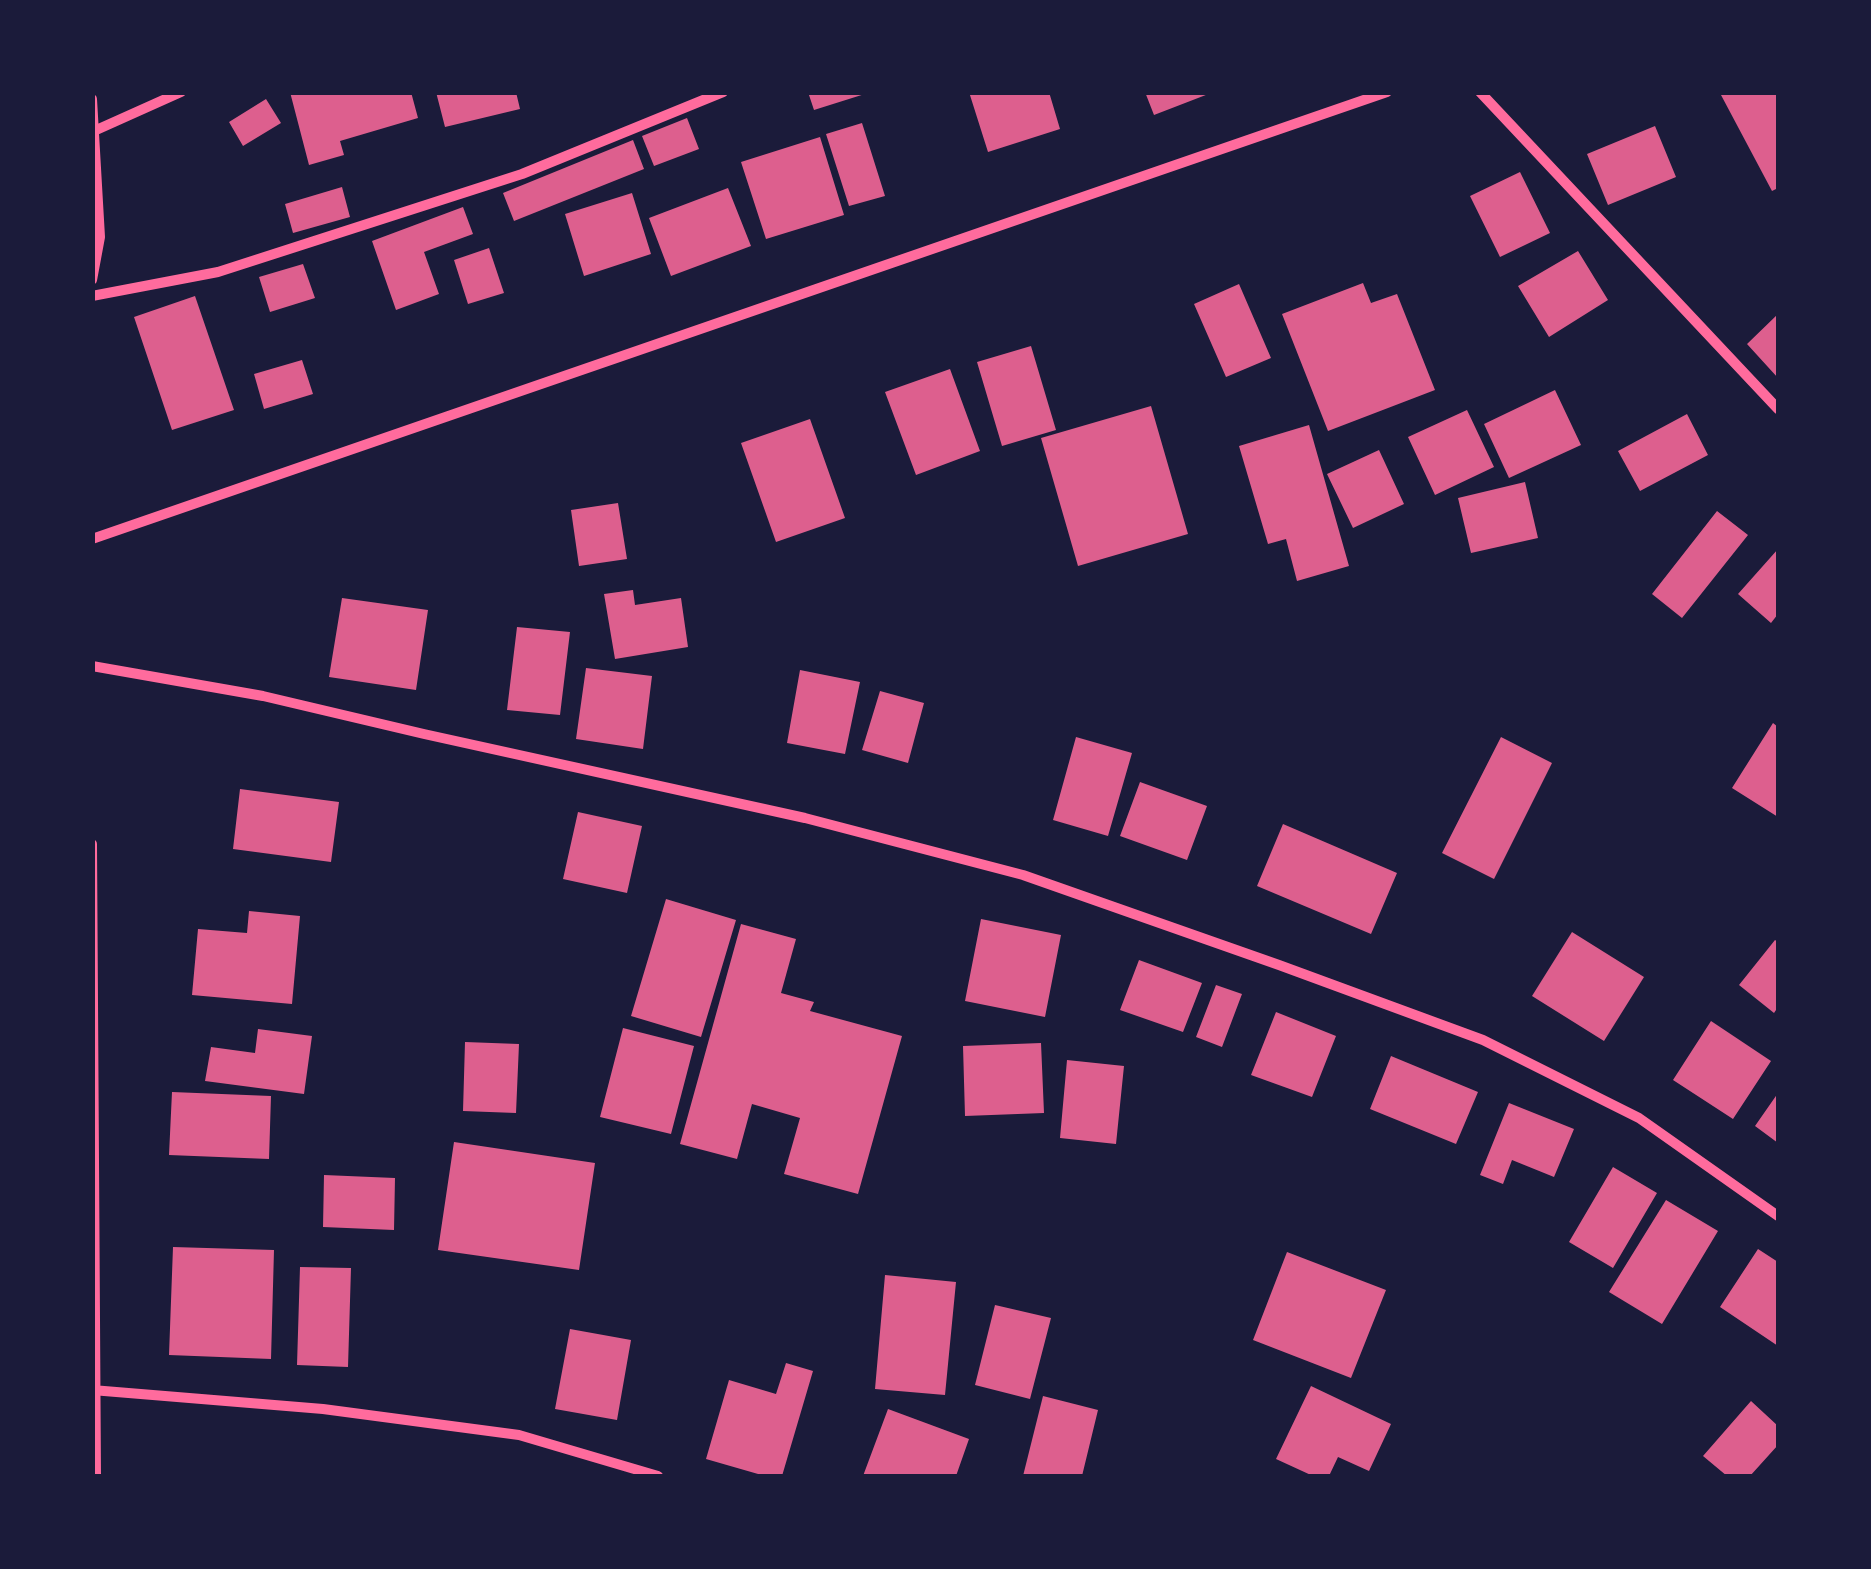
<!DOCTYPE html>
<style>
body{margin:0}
#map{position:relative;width:1871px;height:1569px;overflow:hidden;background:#1b1b3a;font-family:"Noto Sans",sans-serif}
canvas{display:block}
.frame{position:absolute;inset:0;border:95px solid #1b1b3a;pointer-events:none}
</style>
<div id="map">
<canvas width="1871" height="1569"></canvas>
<div class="frame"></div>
</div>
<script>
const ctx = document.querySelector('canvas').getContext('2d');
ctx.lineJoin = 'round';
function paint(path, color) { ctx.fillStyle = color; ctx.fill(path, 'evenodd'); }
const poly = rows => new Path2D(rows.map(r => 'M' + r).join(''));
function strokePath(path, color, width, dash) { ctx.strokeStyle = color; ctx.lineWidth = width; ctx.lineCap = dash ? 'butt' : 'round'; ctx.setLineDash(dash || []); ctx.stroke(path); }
paint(poly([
 [290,92,411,92,418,118,340,141,344,155,309,165],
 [436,92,516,92,520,109,445,127],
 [808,92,868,92,868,93,814,110],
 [969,92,1049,92,1060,129,988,152],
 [1145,92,1211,92,1211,93,1154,115],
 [1725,92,1778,92,1778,188,1772,191,1721,95],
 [266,99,281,123,243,146,229,122],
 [687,118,699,149,654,166,642,136],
 [862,123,885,196,849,206,826,134],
 [1655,126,1676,177,1608,205,1587,154],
 [820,137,844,215,766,239,741,162],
 [633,140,644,169,514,221,503,193],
 [1520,172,1550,233,1500,257,1470,196],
 [342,187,350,217,293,233,285,204],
 [728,188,751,246,671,276,649,218],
 [632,193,651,254,584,276,565,214],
 [463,207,473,234,424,252,439,294,396,310,372,241],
 [489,248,504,293,468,304,454,260],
 [1578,251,1608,300,1549,337,1518,286],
 [303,264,315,298,270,312,259,277],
 [1363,283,1371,303,1397,294,1435,390,1328,431,1282,314],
 [1239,284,1271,358,1226,377,1194,304],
 [195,296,234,410,172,430,134,317],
 [1778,314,1778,378,1747,344],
 [1031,346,1056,430,1002,446,977,362],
 [302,360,313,394,264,409,254,374],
 [950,369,980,451,916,475,885,392],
 [1555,390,1581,445,1509,478,1484,424],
 [1151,406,1188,534,1078,566,1041,438],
 [1467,410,1494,467,1435,495,1408,437],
 [1687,414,1708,455,1640,491,1618,451],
 [810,419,845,518,776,542,741,443],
 [1309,425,1349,566,1297,581,1286,539,1268,544,1239,446],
 [1379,450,1404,504,1353,528,1327,474],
 [1525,482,1538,538,1471,553,1458,498],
 [618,503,627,559,579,566,571,510],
 [1717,511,1748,535,1682,618,1652,594],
 [1778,549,1778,614,1771,623,1738,594],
 [633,590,635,605,681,598,688,647,615,659,604,594],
 [342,598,428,610,416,690,329,677],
 [517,627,570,632,560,715,507,710],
 [586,668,652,676,643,749,576,739],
 [800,670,860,682,845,754,787,743],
 [880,691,924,703,908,763,862,750],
 [1773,723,1778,727,1778,817,1732,788],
 [1076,737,1132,753,1108,836,1053,820],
 [1501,737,1552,763,1494,879,1442,853],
 [1140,782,1207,806,1187,860,1120,836],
 [240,789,339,802,331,862,233,849],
 [578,812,642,826,627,893,563,879],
 [1283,824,1397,873,1371,934,1257,886],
 [666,899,736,920,701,1037,631,1016],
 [249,911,300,916,292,1004,192,995,198,929,247,933],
 [981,919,1061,935,1045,1017,965,1001],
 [741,924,796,939,781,993,814,1002,810,1011,902,1036,858,1194,784,1174,800,1118,752,1104,737,1159,680,1144],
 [1572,932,1644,977,1604,1041,1532,996],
 [1775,940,1778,942,1778,1007,1774,1013,1739,985],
 [1139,960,1202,983,1183,1032,1120,1010],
 [1216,985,1242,994,1222,1047,1196,1037],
 [1276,1012,1336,1036,1312,1097,1251,1075],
 [1711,1021,1771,1061,1733,1119,1673,1080],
 [623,1028,694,1046,671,1134,600,1117],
 [258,1029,312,1036,304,1094,205,1081,211,1047,255,1053],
 [465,1042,519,1044,516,1113,463,1111],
 [1041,1043,1044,1113,965,1116,963,1046],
 [1391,1056,1478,1092,1456,1144,1370,1109],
 [1067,1060,1124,1066,1116,1144,1060,1138],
 [172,1092,271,1096,269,1159,169,1155],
 [1778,1093,1778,1143,1755,1126],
 [1509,1103,1574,1129,1554,1177,1512,1160,1503,1184,1480,1175],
 [454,1142,595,1163,579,1270,438,1250],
 [1613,1167,1657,1193,1613,1268,1569,1242],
 [324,1175,395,1178,394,1230,323,1227],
 [1666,1200,1718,1231,1662,1324,1609,1292],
 [173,1247,274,1250,271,1359,169,1355],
 [1758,1249,1778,1262,1778,1346,1720,1307],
 [1287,1252,1386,1290,1351,1378,1253,1340],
 [300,1267,351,1268,348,1367,297,1365],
 [885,1275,956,1282,945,1395,875,1389],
 [995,1305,1051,1318,1030,1399,975,1385],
 [570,1329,631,1340,617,1420,555,1409],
 [786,1363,813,1371,782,1476,765,1476,706,1459,729,1380,776,1394],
 [1311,1386,1391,1424,1369,1471,1338,1457,1329,1476,1313,1476,1276,1459],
 [1043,1396,1098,1410,1082,1476,1023,1476],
 [1751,1401,1778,1426,1778,1445,1750,1476,1727,1476,1703,1456],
 [888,1409,969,1439,956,1476,863,1476]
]), '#dd5f8e');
strokePath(poly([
 [1480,92,1778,409],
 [92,99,100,237,92,280],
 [94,131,181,92],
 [92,296,218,272,522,174,723,92],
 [92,539,1387,92],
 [92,666,263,696,424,734,805,818,1023,875,1279,965,1483,1040,1639,1118,1778,1216],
 [92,844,96,1476],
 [92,1390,323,1409,519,1435,658,1476]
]), '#ff6b9d', 10);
</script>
